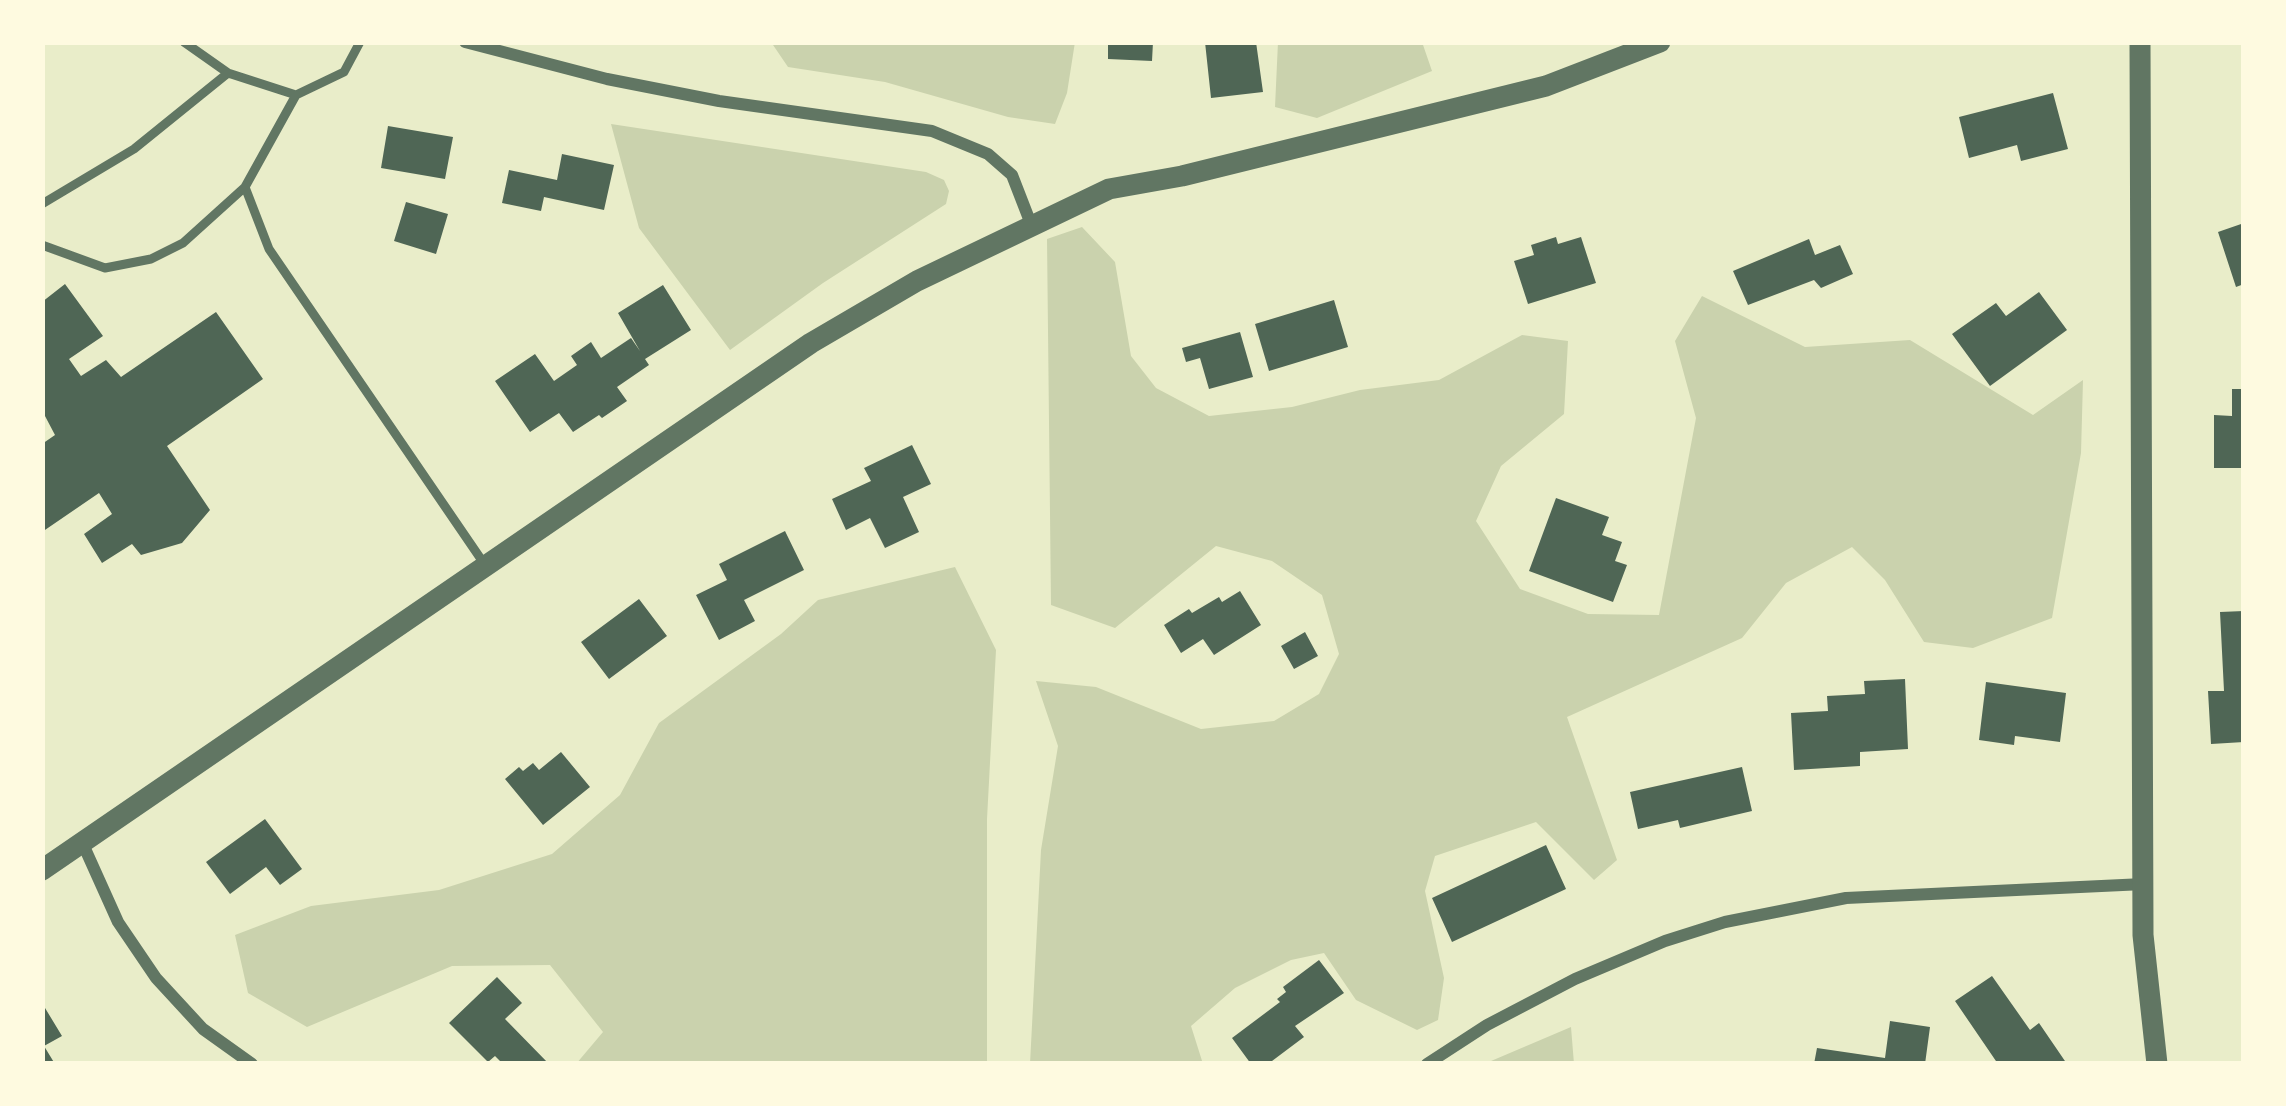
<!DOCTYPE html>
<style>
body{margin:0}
#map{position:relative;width:2286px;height:1106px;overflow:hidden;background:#e9edc9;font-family:"Space Grotesk",sans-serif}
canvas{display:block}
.frame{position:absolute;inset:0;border:45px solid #fefae0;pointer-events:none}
</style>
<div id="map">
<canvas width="2286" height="1106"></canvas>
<div class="frame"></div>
</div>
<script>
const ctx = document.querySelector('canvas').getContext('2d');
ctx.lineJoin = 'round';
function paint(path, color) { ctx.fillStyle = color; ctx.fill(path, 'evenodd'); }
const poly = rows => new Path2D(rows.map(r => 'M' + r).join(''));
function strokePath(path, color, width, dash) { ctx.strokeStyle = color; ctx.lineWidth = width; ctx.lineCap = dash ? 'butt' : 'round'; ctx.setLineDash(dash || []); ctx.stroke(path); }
paint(poly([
 [771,42,1075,42,1067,93,1055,124,1008,117,885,82,788,67],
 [1278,42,1422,42,1432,71,1317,118,1275,107],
 [611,124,926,172,944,180,949,191,946,204,823,283,730,350,639,228],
 [1082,227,1115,262,1131,356,1156,388,1209,416,1292,407,1360,390,1439,380,1522,335,1568,341,1564,414,1501,466,1476,521,1520,589,1588,614,1659,615,1696,418,1675,341,1702,296,1805,347,1910,340,2033,415,2083,380,2081,453,2052,618,1973,648,1924,642,1885,580,1852,547,1786,583,1742,638,1567,717,1617,860,1594,880,1536,822,1435,856,1425,891,1444,978,1438,1020,1417,1030,1356,1000,1324,953,1291,960,1235,988,1191,1026,1203,1064,1030,1064,1041,850,1058,746,1036,681,1096,687,1201,729,1274,721,1319,694,1339,654,1322,595,1272,561,1216,546,1115,628,1051,605,1047,239],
 [955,567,996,650,987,819,987,1064,576,1064,603,1032,550,965,452,966,307,1027,248,993,235,935,311,906,439,890,552,854,620,795,659,723,781,634,818,600],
 [1571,1027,1574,1064,1484,1064]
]), '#cad2ad');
paint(poly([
 [1108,42,1153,42,1152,61,1108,59],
 [1205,42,1256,42,1263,92,1211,98],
 [2053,93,2068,149,2021,161,2017,145,1969,158,1959,117],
 [388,126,453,137,445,179,381,168],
 [562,154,614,165,604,210,544,197,541,211,502,203,509,170,557,180],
 [406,202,448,214,436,254,394,241],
 [2244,223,2244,284,2236,287,2218,232],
 [1556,237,1558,244,1581,237,1596,283,1528,304,1514,261,1534,255,1531,245],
 [1809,239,1815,255,1840,245,1853,274,1821,288,1814,280,1748,305,1733,271],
 [65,284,103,336,69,359,81,376,106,360,121,377,216,312,263,379,167,446,210,510,182,543,141,555,132,544,102,563,84,534,112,514,99,493,42,532,42,444,55,435,45,416,42,417,42,302],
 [663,285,691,330,645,359,649,365,617,387,627,401,602,418,599,415,573,432,559,413,530,432,495,381,535,354,554,381,577,365,571,356,591,342,601,358,631,338,640,351,618,313],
 [2039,292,2067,330,1990,386,1952,334,1996,303,2006,316],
 [1334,300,1348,347,1269,371,1255,324],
 [1240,332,1253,377,1209,389,1200,358,1186,362,1182,348],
 [2232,389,2244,389,2244,468,2214,468,2214,415,2232,416],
 [912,445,931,484,903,497,919,532,885,548,870,518,846,530,832,499,871,481,864,468],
 [1556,498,1609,517,1602,535,1622,542,1615,561,1627,565,1613,602,1529,571],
 [785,531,804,570,744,600,755,621,719,640,696,595,727,580,719,564],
 [1240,591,1261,625,1214,655,1203,639,1181,653,1164,625,1189,609,1192,613,1219,597,1222,602],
 [639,599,667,636,609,679,581,642],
 [2244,611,2244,742,2211,744,2208,691,2224,691,2220,612],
 [1305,632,1318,656,1294,669,1281,646],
 [1905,679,1908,749,1860,752,1860,766,1794,770,1791,713,1828,711,1827,696,1865,694,1864,681],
 [1986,682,2066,693,2060,742,2015,736,2014,745,1979,740],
 [561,752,590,787,543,825,505,779,519,767,523,771,533,763,539,770],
 [1742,767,1752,811,1680,828,1678,820,1638,829,1630,792],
 [265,819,302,869,280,885,266,867,230,894,206,862],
 [1546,845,1566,889,1452,942,1432,898],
 [1319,960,1344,993,1295,1026,1304,1037,1268,1064,1251,1064,1232,1038,1280,1002,1277,999,1286,992,1283,987],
 [1992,976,2030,1030,2039,1023,2067,1064,1998,1064,1955,1001],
 [497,977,522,1003,505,1019,549,1064,503,1064,495,1056,488,1062,449,1023],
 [42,1003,62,1036,44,1046,55,1064,42,1064],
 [1890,1021,1930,1027,1925,1064,1814,1064,1817,1048,1885,1058]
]), '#4f6655');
strokePath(poly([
 [184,42,228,73],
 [245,187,296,95],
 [42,204,134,149,228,73,296,95,344,72,360,42],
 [42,245,105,268,151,259,183,243,245,187,269,249,485,565]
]), '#617663', 9);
strokePath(poly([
 [465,42,607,79,719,101,932,131,988,154,1012,175,1031,224],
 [82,842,118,922,156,978,203,1029,252,1064],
 [1427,1064,1487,1025,1575,979,1665,941,1725,922,1846,898,2144,884]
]), '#617663', 12);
strokePath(poly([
 [2140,42,2143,935,2157,1064],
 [42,870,811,343,917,281,1109,189,1182,176,1546,86,1660,42]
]), '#617663', 21);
</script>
